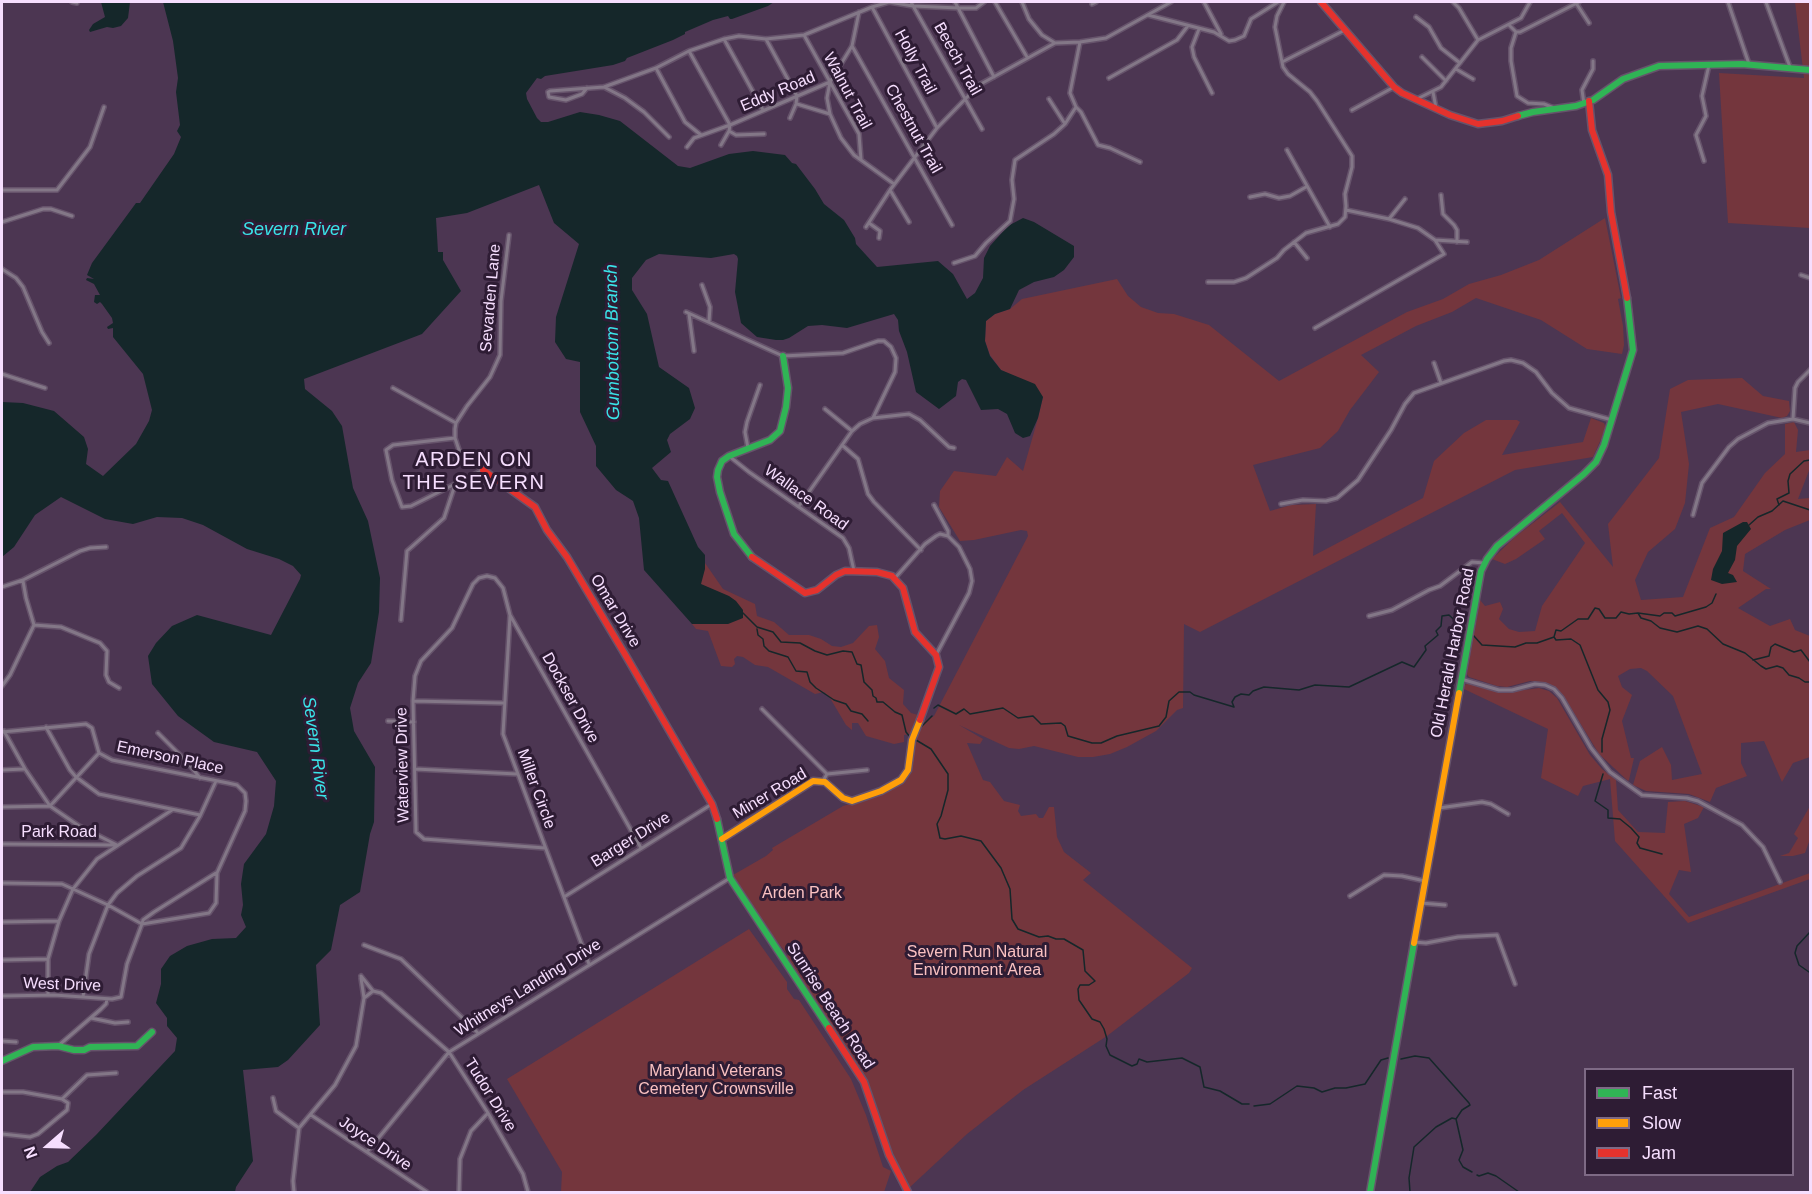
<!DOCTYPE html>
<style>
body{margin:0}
#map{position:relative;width:1812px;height:1194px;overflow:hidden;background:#4c3652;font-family:Helvetica,sans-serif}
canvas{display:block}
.frame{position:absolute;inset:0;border:3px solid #f6defe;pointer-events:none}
.legend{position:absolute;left:1584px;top:1068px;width:210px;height:108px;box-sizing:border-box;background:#2e1c34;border:2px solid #7e6a85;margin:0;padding:8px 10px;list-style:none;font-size:18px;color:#f6defe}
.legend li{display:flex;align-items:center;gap:12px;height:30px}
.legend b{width:30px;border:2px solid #7e6a85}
.north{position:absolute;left:18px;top:1116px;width:60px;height:60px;-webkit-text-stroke:4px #2e1c34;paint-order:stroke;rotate:250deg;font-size:16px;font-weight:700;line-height:24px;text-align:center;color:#f6defe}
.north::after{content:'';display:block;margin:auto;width:21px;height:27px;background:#f6defe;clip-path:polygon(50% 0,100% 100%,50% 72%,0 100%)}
</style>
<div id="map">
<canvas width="1812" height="1194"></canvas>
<div class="frame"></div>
<ul class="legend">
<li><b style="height:8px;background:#30b455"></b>Fast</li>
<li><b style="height:8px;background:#ff9f0a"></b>Slow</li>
<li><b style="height:8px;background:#e5322d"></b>Jam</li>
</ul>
<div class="north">N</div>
</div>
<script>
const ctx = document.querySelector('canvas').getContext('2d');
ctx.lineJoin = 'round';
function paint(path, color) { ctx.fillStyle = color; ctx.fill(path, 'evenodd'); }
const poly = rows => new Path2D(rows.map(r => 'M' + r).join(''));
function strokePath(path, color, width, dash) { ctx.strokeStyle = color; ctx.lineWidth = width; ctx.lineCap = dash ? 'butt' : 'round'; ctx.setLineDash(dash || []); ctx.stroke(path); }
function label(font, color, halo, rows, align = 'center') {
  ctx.font = font + ' Helvetica,sans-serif'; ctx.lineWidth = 6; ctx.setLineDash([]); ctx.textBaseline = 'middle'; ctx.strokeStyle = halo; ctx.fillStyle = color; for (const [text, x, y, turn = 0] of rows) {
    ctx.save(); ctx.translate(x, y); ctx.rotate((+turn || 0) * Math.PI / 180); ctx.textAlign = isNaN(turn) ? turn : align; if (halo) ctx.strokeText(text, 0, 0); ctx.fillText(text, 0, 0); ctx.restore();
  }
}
paint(poly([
 [1795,2,1810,2,1810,228,1728,223,1719,73,1804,78],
 [1605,218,1621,298,1618,299,1623,326,1624,345,1622,354,1587,349,1541,320,1476,298,1452,312,1416,326,1361,355,1379,372,1350,410,1338,431,1320,448,1253,465,1270,511,1291,505,1316,504,1313,556,1423,498,1434,461,1464,433,1486,420,1517,420,1520,422,1502,455,1583,442,1591,418,1604,423,1606,428,1593,457,1515,470,1200,632,1184,624,1183,708,1177,710,1156,731,1127,747,1110,754,1093,757,1078,757,1034,746,1019,749,1009,748,959,725,983,739,980,744,967,743,983,780,990,782,1004,801,1020,805,1018,811,1021,816,1036,814,1039,818,1043,818,1049,807,1054,807,1057,837,1064,852,1091,873,1083,880,1192,968,1189,973,1107,1036,1023,1090,967,1134,909,1188,896,1167,865,1081,784,958,788,955,774,938,772,939,733,875,766,856,773,850,772,848,843,806,881,795,906,778,911,768,918,734,925,721,934,716,1028,536,1027,531,1021,530,974,540,960,541,939,507,940,491,954,471,996,476,1007,457,1023,471,1038,418,1043,397,1016,377,1001,370,990,355,985,341,986,321,995,314,1010,309,1022,299,1117,279,1128,296,1141,307,1158,313,1174,314,1209,325,1279,381,1407,312,1443,299,1469,284,1501,275,1539,260],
 [1742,378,1763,396,1789,401,1790,411,1787,416,1782,418,1718,404,1681,412,1689,464,1685,503,1675,529,1648,552,1635,580,1641,600,1683,597,1710,528,1734,517,1765,473,1785,454,1785,424,1794,422,1798,430,1796,452,1810,450,1810,468,1798,499,1810,498,1810,520,1785,530,1745,554,1743,571,1771,589,1766,589,1738,608,1770,626,1790,619,1795,630,1810,636,1810,757,1793,763,1782,782,1764,741,1741,743,1741,763,1747,776,1716,788,1710,802,1689,794,1646,791,1633,785,1640,761,1662,747,1671,765,1672,780,1702,774,1673,696,1647,671,1641,668,1630,669,1618,676,1622,687,1632,695,1622,721,1631,758,1634,758,1629,780,1628,781,1599,754,1563,695,1550,684,1530,681,1507,687,1497,686,1469,677,1467,674,1480,600,1485,606,1500,602,1503,609,1499,619,1509,629,1519,632,1535,631,1542,606,1585,543,1562,513,1539,531,1545,539,1516,559,1505,564,1492,559,1515,537,1560,502,1613,567,1608,524,1659,458,1670,389,1688,380],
 [705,563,723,589,755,604,757,616,774,622,789,635,809,635,821,639,832,646,841,647,853,643,869,626,877,625,879,637,875,649,885,661,889,678,904,690,903,704,911,713,918,715,912,732,910,734,904,735,904,742,894,744,866,736,858,723,852,723,852,730,846,725,830,698,824,692,815,694,768,667,755,665,743,657,737,656,734,659,735,664,732,667,721,666,708,631,696,629,692,624,728,624,736,601,700,584],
 [1468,683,1502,693,1539,688,1549,691,1557,698,1590,755,1602,769,1616,780,1618,810,1638,832,1665,833,1668,802,1685,801,1704,807,1698,818,1684,824,1691,872,1679,870,1669,894,1689,917,1810,873,1810,879,1688,923,1615,841,1610,779,1583,786,1578,796,1541,778,1548,729,1464,689,1465,685],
 [1810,806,1810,839,1805,853,1793,856,1780,856,1789,853,1798,838,1794,834],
 [749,929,787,982,787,989,794,999,799,1000,851,1079,866,1115,883,1167,891,1171,884,1192,561,1192,562,1172,507,1079]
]), '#74363d');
paint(poly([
 [101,2,130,2,128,18,121,26,113,28,107,27,90,32,89,30,93,24,105,17],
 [163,2,774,2,768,6,732,19,730,19,728,16,713,20,685,32,685,34,673,40,627,58,625,61,613,65,545,76,541,79,537,78,526,93,527,99,537,118,541,122,548,122,580,112,599,115,620,121,678,166,690,168,729,154,753,151,785,155,792,163,796,164,815,189,824,204,844,220,855,238,856,244,877,267,938,261,953,274,967,299,975,293,983,278,984,258,990,246,1008,226,1023,218,1034,222,1074,246,1074,257,1064,270,1054,277,1034,282,1019,290,1010,309,995,314,986,321,985,341,990,356,1001,370,1035,384,1043,397,1038,418,1030,436,1023,438,1015,433,1007,414,998,409,981,410,966,380,962,379,958,382,956,396,939,409,916,392,907,352,899,331,898,320,894,314,847,328,822,325,808,326,789,338,783,340,776,340,757,337,741,323,735,292,738,259,737,256,734,254,711,258,659,254,646,260,632,278,632,290,647,314,659,367,689,388,695,408,690,419,670,434,667,440,671,452,652,468,661,480,668,481,698,547,705,555,705,569,701,584,729,596,736,601,743,610,743,618,728,624,692,624,644,570,639,518,633,501,616,490,596,466,596,446,580,412,580,362,566,359,555,342,556,317,579,244,554,223,539,185,467,213,436,218,438,252,443,252,443,260,461,291,422,334,304,379,305,389,332,411,342,426,353,488,368,521,380,578,379,612,371,663,358,683,350,708,354,731,375,767,374,822,370,834,360,892,340,905,331,950,316,965,320,1025,288,1060,278,1067,243,1070,253,1161,236,1187,235,1192,30,1192,40,1177,57,1166,68,1162,96,1135,175,1051,177,1038,167,1026,167,1018,156,1003,161,984,161,969,170,956,187,946,212,939,236,938,246,927,241,915,243,905,241,884,244,864,266,834,274,806,276,781,257,752,214,742,178,716,152,684,148,656,156,643,172,626,197,615,271,635,300,579,301,575,293,566,279,559,247,549,203,525,182,518,157,517,133,524,105,519,61,497,35,515,14,547,2,557,2,402,23,403,54,411,84,437,88,449,86,464,103,476,136,444,149,421,152,410,143,374,113,337,113,328,108,329,107,327,113,323,112,318,102,304,100,302,97,304,94,302,95,295,100,295,94,284,86,280,87,278,94,279,87,275,92,263,136,203,140,203,174,154,181,137,177,131,180,125,176,92,178,78,173,41],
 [1743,522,1747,522,1751,529,1737,546,1735,560,1728,573,1733,575,1737,582,1722,584,1711,580,1713,569,1722,551,1723,533]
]), '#15272a');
strokePath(poly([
 [1779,505,1777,499,1789,493,1788,481,1790,474,1804,461,1810,460],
 [1749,525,1758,517,1772,511,1783,501,1810,510],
 [743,613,757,627,773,632,781,642,800,643,815,651,827,655,843,651,852,652,857,664,861,665,864,682,872,690,873,696,876,698,877,702,883,702,895,712,902,715,906,732,910,737],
 [1638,613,1660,616,1664,613,1672,613,1675,616,1706,607,1712,603,1716,594],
 [757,629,758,635,763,639,764,646,769,651,788,657,796,671,807,672,810,682,816,688,834,700,846,704,851,711,862,714,868,721],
 [1473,635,1482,645,1515,647,1526,643,1537,643,1554,637,1556,630,1561,631,1578,619,1588,619,1595,608,1599,609,1605,618,1616,618,1621,612,1629,614,1638,613,1641,618,1651,621,1660,628,1677,632,1698,626,1707,629,1723,644,1745,653,1761,666,1766,669,1777,666,1783,668,1789,675,1799,678,1805,682,1810,682,1810,691],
 [1554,637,1556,640,1571,639,1580,645,1598,690,1608,702,1610,710,1602,739,1602,752],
 [1753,660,1769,656,1771,647,1775,644,1794,652,1801,650,1810,662],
 [934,708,938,705,956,714,964,709,970,714,1003,708,1018,718,1033,716,1041,724,1061,723,1065,726,1068,736,1092,743,1101,743,1117,736,1159,726,1166,717,1169,701,1179,692,1190,692,1194,695,1234,707,1232,702,1235,697,1241,694,1249,695,1253,691,1264,687,1299,690,1315,685,1349,687,1402,662,1414,667,1426,650,1425,646,1438,635,1436,631,1441,626,1442,616,1449,615,1465,630],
 [921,727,932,716],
 [916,740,931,749,948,774,948,790,941,816,937,824,940,838,945,839,961,836,981,841,1001,868,1010,889,1012,919,1018,929,1039,937,1048,936,1056,939,1064,939,1083,950,1085,971,1095,981,1089,985,1080,985,1078,989,1079,1000,1092,1019,1100,1022,1104,1029,1107,1039,1106,1046,1110,1055,1132,1066,1137,1064,1139,1059,1147,1062,1182,1058,1200,1067,1204,1087,1220,1091,1242,1104,1249,1104],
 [1603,774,1595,801,1608,810,1608,818,1620,819,1631,828,1639,837,1637,843,1640,848,1662,854],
 [1809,972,1799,965,1795,953,1797,946,1810,932],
 [1401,1059,1415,1056,1429,1058,1469,1103,1470,1105,1462,1110,1456,1119,1463,1150,1459,1160,1463,1167,1472,1172],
 [1254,1106,1270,1104,1297,1086,1314,1088,1322,1092,1335,1088,1346,1088,1365,1084,1381,1060,1388,1058],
 [1477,1175,1479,1176,1488,1173,1496,1176,1519,1192],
 [1410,1192,1409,1178,1414,1147,1436,1127,1452,1118,1456,1119]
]), '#15272a', 1.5);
const street = poly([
 [72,2,77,3],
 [911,2,982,129],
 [955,2,994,77],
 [995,2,1027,57],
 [1022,2,1029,19,1042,35,1055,43,1080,42,1106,38,1171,2],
 [1204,2,1221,34],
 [1453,2,1459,8,1478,40],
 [1728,2,1749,64],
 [1766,2,1790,67],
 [1576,3,1589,23],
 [1092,4,1096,2],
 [872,7,937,128],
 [1148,15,1214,32,1229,41,1235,40,1244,36,1251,19,1278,2],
 [1416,17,1429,27,1441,48,1460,63],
 [1509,25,1516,32,1511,48,1511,61,1517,96,1528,103,1544,104,1554,108],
 [1199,29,1192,47,1194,57,1212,93],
 [1516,32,1520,32,1579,2],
 [804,35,859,134,861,160],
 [724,39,763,110],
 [766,39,797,96,796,104,790,118],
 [1080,42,1070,93,1076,107,1081,112,1098,145,1110,148,1140,162],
 [852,46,952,225],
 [689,51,730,125,729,131,736,135,764,134],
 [1422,57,1446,81],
 [1282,62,1345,30],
 [656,68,685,122,701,135],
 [1456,69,1473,79],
 [1109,78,1177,40,1187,27],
 [830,82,827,98,830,114,841,138,854,155,894,184],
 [604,87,625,98,644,112,669,137],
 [587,88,582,94,566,100,549,97,548,92,550,91,604,87,656,68,689,51,724,39,739,36,766,39,804,35,872,7,889,2,913,6,959,8,976,8,984,2],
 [1433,92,1436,108],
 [1049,99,1065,124],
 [1417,99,1441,87,1478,40,1521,18,1530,2],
 [797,104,830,114],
 [1584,104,1582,90,1593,69,1593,61],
 [1352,110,1394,87],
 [721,145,729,131],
 [687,147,694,138,730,125,830,82,852,46,859,12],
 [1287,150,1330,227],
 [1704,161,1696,135,1706,116,1702,96,1709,65],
 [2,190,57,190,90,147,104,107],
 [1441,195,1443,214,1454,225,1457,230,1457,242],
 [1250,197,1265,194,1279,198,1290,196,1306,187],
 [1346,210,1389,219,1418,228,1435,240,1467,242],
 [1389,219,1405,199],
 [2,222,43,209,51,209,72,216],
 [909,222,890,190,937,128,979,85,1055,43],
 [869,223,880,231,879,238],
 [866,227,890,190],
 [1294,242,1307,258],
 [954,263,975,256,986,243,1010,221,1014,199,1012,180,1015,160,1054,134,1065,124,1076,107],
 [2,269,16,278,23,287,42,332,49,343],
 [1801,275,1810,278],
 [1208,282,1234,282,1246,278,1277,258,1284,250,1306,233,1338,224,1345,217,1346,206,1345,194,1352,167,1352,156,1317,101,1310,92,1288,74,1283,67,1275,27,1277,16,1284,2],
 [702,285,710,307,709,322],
 [686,312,783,356,843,353,878,341,884,341,891,347,896,358,895,372,873,418],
 [689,314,694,351],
 [1315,328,1444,254,1435,240],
 [1434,363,1441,383],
 [2,374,45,388],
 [393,388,456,423],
 [825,409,852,431],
 [1793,419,1795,388,1798,382,1810,370],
 [455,438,393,445,386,450,392,480,402,507,411,506,483,470,466,458,459,450,455,438,455,429,456,423,467,406,490,377,500,355,501,301,509,235],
 [842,445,858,459,868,494,874,502,921,550],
 [748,448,745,432,747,422,760,385],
 [729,456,749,472,843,538,849,548,854,571],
 [1281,504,1303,500,1326,501,1337,498,1358,480,1391,430,1405,404,1414,393,1504,361,1511,360,1523,363,1536,372,1552,393,1569,408,1612,420],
 [934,505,948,531,948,536],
 [799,506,852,431,860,424,873,418,909,414,920,420,949,447,954,448],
 [1693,515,1702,483,1729,447,1738,439,1768,423,1793,419,1810,423],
 [895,578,925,544,936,536,940,534,948,536,959,547,970,569,972,581,969,593,936,655],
 [23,581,26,598,34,625],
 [2,587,23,580,80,551,90,548,106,547],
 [510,616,503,734,589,964],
 [1369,616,1392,610,1429,590,1440,586,1472,562,1484,563],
 [401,620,407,551,444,518,455,485],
 [34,625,61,627,100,643,107,651,106,675,109,682,119,688],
 [1461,679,1499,690,1512,690,1535,684,1545,685,1554,689,1562,698,1591,748,1610,772,1642,795,1687,798,1698,801,1742,825,1763,847,1780,882],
 [2,686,10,675,34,625],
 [413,701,503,703],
 [762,709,827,774],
 [388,721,414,722],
 [46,727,70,770,76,777,99,794,200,815],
 [4,731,25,769,50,806,79,826,117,845],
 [2,732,86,724,92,728,99,753,112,760,228,783,237,785,245,793,246,801,245,811,217,873,216,903,209,913,142,924,127,964,121,997,112,999,54,995,2,996],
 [158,733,188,763,200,778],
 [415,769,517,774],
 [2,770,24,769],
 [823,781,827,774,867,770],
 [2,807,50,806,99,753],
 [1439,808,1482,802,1491,804,1508,814],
 [2,844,114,845],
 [545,848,424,839,416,832,413,701,415,676,421,661,452,628,473,584,479,578,487,576,495,578,503,588,510,615,641,848],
 [2,883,62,884,108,905,142,924,143,920,154,912,216,873],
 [1350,896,1384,875,1402,876,1425,881],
 [564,897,712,804],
 [1421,903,1445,905],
 [2,922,59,921],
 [1414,942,1426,943,1458,937,1497,935,1515,984],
 [364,945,401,959,477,1032],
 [2,960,48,959],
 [361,976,373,991,381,993,449,1052,488,1113,523,1174,528,1192],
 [361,978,364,998],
 [48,995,48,959,59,921,73,889,97,859,172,810],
 [83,997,89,954,108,905,117,893,137,876,181,848,200,816,216,781],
 [91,1018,115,1023,128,1022],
 [2,1041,16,1042],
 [58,1046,101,1009,106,1004,107,999],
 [2,1092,23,1092,62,1099,68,1103,67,1110,38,1134,30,1137,2,1134],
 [273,1098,276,1111,299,1128],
 [62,1099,87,1075,116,1073],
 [311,1115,427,1192],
 [367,1152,449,1052,730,878],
 [294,1192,293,1181,299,1128,335,1085,356,1046,364,998,373,991],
 [459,1192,460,1159,471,1131,488,1113]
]);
const fast = poly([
 [1518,116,1533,112,1576,106,1593,100,1623,79,1659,66,1742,64,1810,70],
 [752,557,734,534,720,492,717,477,718,470,722,461,729,456,770,440,780,431,786,407,788,388,783,356],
 [1459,693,1481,571,1487,559,1497,546,1584,474,1596,462,1604,445,1633,350,1627,298],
 [717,819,730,878,829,1028],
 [2,1061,33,1047,58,1046,74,1050,84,1050,90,1047,137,1046,152,1032],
 [1370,1192,1414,943]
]);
const slow = poly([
 [722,839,813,781,825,782,843,798,852,801,881,791,901,780,908,770,912,740,920,720],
 [1414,943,1459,693]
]);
const jam = poly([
 [1321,2,1394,87,1402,93,1450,115,1478,124,1502,121,1518,116],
 [1589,101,1592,130,1608,175,1611,212,1627,298],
 [483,470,535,507,547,530,567,557,626,656,712,804,717,819],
 [752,557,805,593,817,590,836,575,845,571,877,572,892,576,903,588,915,632,936,655,939,667,920,720],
 [829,1028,864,1082,889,1155,908,1192]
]);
strokePath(street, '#66536b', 6);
strokePath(fast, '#66536b', 9);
strokePath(slow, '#66536b', 9);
strokePath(jam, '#66536b', 9);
strokePath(street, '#837787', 3);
strokePath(fast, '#30b455', 6);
strokePath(slow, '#ff9f0a', 6);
strokePath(jam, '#e5322d', 6);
label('16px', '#f6defe', '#2e1c34', [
 ["Beech Trail",957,59,61],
 ["Holly Trail",915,62,62],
 ["Walnut Trail",847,91,62],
 ["Eddy Road",778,92,-23],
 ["Chestnut Trail",913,129,61],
 ["Sevarden Lane",491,298,-85],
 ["Wallace Road",806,498,36],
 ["Omar Drive",615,611,59],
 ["Old Herald Harbor Road",1453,653,-79],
 ["Dockser Drive",570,698,61],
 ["Emerson Place",170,758,12],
 ["Waterview Drive",403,765,-91],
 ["Miller Circle",536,789,70],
 ["Miner Road",770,794,-31],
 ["Park Road",59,833],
 ["Barger Drive",631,840,-32],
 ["West Drive",62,985,2],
 ["Whitneys Landing Drive",528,988,-32],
 ["Sunrise Beach Road",830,1006,57],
 ["Tudor Drive",490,1095,58],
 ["Joyce Drive",375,1144,34]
]);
label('16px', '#fac1c1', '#2e1c34', [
 ["Arden Park",802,894],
 ["Severn Run Natural",977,953],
 ["Environment Area",977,971],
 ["Maryland Veterans",716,1072],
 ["Cemetery Crownsville",716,1090]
]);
label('italic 18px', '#3ae3e8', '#2e1c34', [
 ["Severn River",294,230],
 ["Gumbottom Branch",613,342,-91],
 ["Severn River",315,748,82]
]);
ctx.letterSpacing = '1.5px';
label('20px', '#f6defe', '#2e1c34', [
 ["ARDEN ON",474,460],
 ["THE SEVERN",474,483]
]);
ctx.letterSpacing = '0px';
</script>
